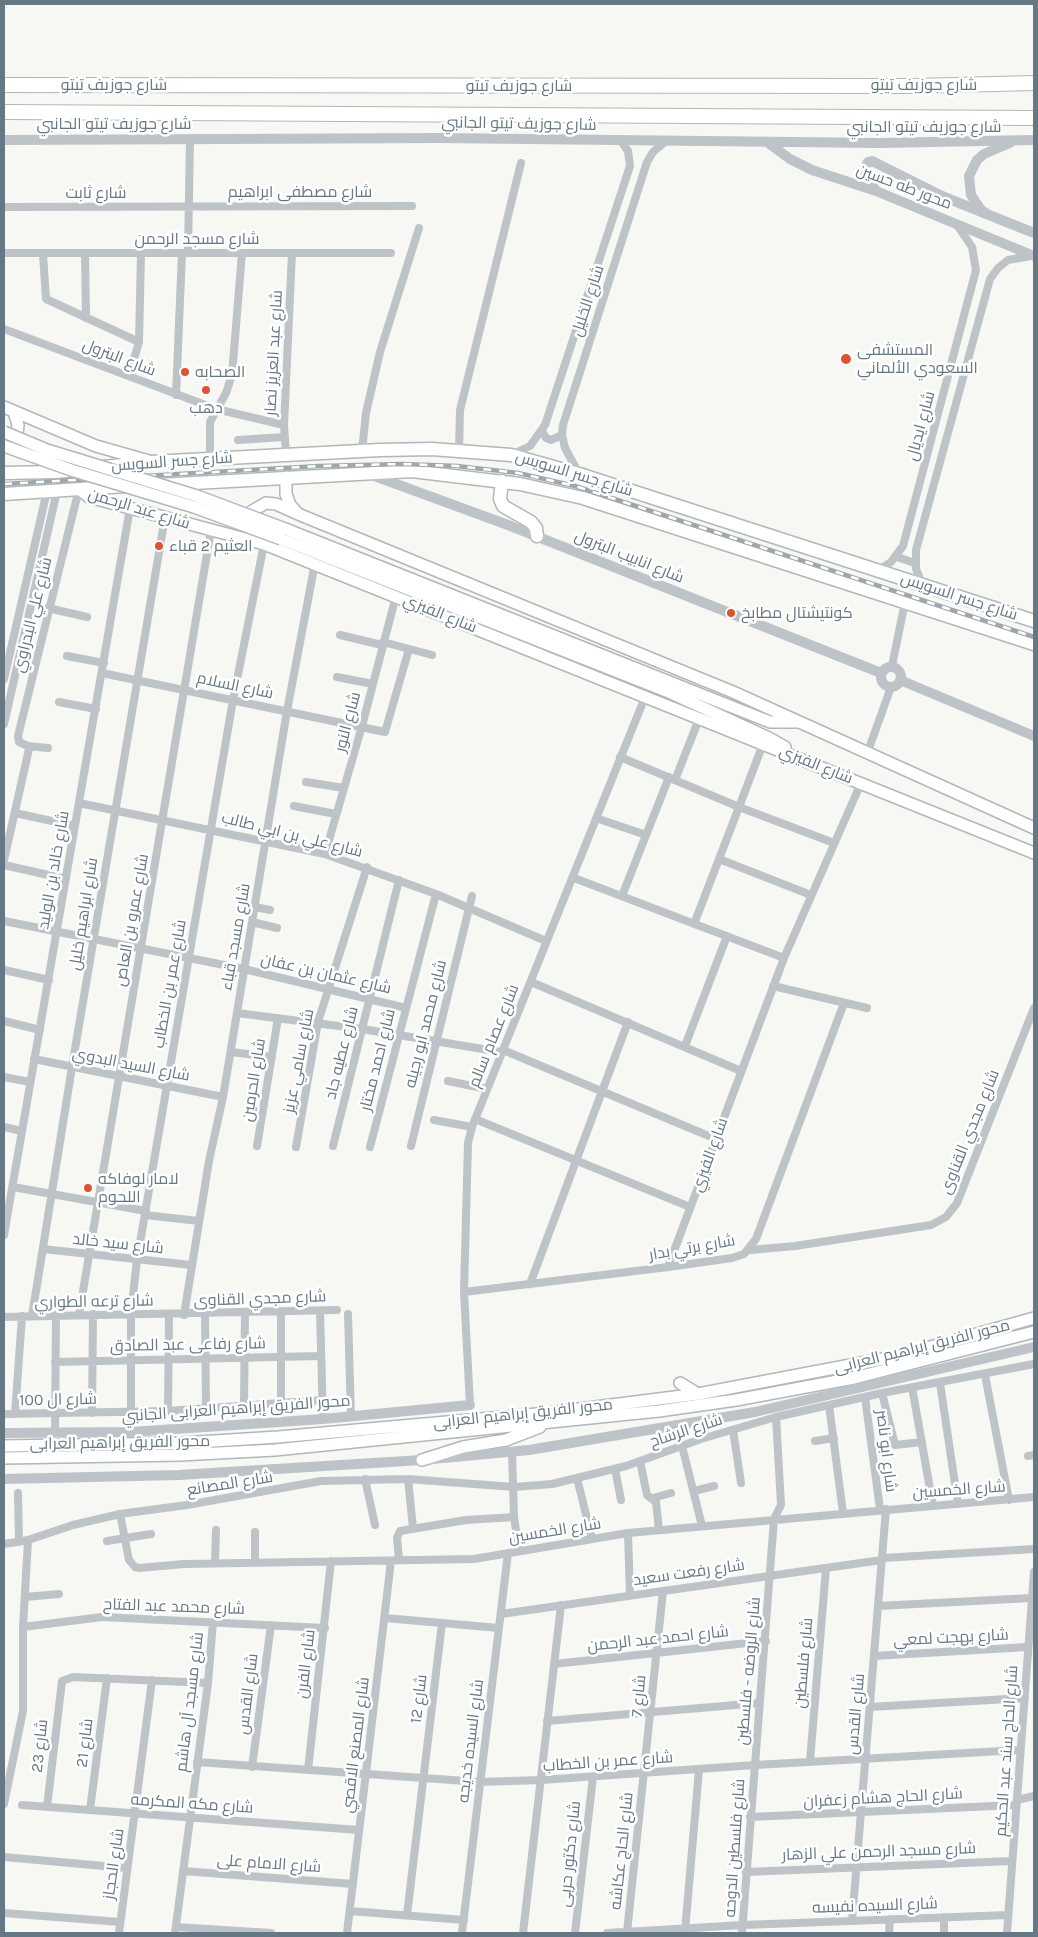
<!DOCTYPE html>
<meta charset="utf-8">
<style>
body{margin:0}
#map{position:relative;width:1038px;height:1937px;overflow:hidden;background:#f7f7f4;font-family:Karla,sans-serif}
canvas{display:block}
.frame{position:absolute;inset:0;border:5px solid #677885;pointer-events:none}
</style>
<div id="map">
<canvas width="1038" height="1937"></canvas>
<div class="frame"></div>
</div>
<script>
const ctx = document.querySelector('canvas').getContext('2d');
ctx.lineJoin = 'round';
const poly = rows => new Path2D(rows.map(r => 'M' + r).join(''));
function strokePath(path, color, width, dash) { ctx.strokeStyle = color; ctx.lineWidth = width; ctx.lineCap = dash ? 'butt' : 'round'; ctx.setLineDash(dash || []); ctx.stroke(path); }
function label(font, color, halo, rows, align = 'center') {
  ctx.font = font + ' Karla,Cairo,sans-serif'; ctx.lineWidth = 5; ctx.setLineDash([]); ctx.textBaseline = 'middle'; ctx.strokeStyle = halo; ctx.fillStyle = color; for (const [text, x, y, turn = 0] of rows) {
    ctx.save(); ctx.translate(x, y); ctx.rotate((+turn || 0) * Math.PI / 180); ctx.textAlign = isNaN(turn) ? turn : align; if (halo) ctx.strokeText(text, 0, 0); ctx.fillText(text, 0, 0); ctx.restore();
  }
}
const secondary = poly([
 [4,407,96,446,149,461],
 [4,447,12,442,17,434,18,425,14,412],
 [286,477,286,494,290,505,298,514,733,692,1034,828],
 [79,489,89,497,264,544,1034,853],
 [248,525,252,511,266,503,276,504,296,513],
 [288,530,770,722,796,722],
 [281,539,671,693,769,738,785,747],
 [680,1383,698,1394],
 [4,1446,182,1443,278,1437,548,1413,698,1394,898,1356,1034,1318],
 [4,1458,180,1455,275,1450,659,1411,736,1400,854,1378,1034,1332],
 [422,1460,463,1447,506,1440,540,1427]
]);
const primary = poly([
 [4,473,56,472,151,462,380,450,432,449,511,455,579,474,1034,621],
 [502,481,500,499,503,506,531,522,536,528,537,536],
 [158,485,412,471,520,484,583,498,1034,644],
 [4,494,126,486]
]);
const trunk = poly([
 [4,85,913,86,1034,83],
 [4,112,1034,118]
]);
strokePath(secondary, '#b1b7bb', 14);
strokePath(primary, '#b2b7bb', 15);
strokePath(trunk, '#b2b6ba', 16);
strokePath(poly([
 [4,207,412,206],
 [4,253,391,253],
 [188,253,190,139],
 [43,254,46,299,139,342],
 [85,254,86,318],
 [4,329,216,409,284,425],
 [129,376,139,342,141,253],
 [176,395,182,253],
 [542,431,546,438,551,440,562,435],
 [238,440,284,437],
 [459,450,460,410,521,163],
 [362,451,366,413,380,352,419,228],
 [513,454,530,446,545,425,630,166,628,151,621,141],
 [286,455,284,425,292,253],
 [210,459,210,422,226,393,232,375,242,253],
 [579,474,565,448,562,435,563,425,647,162,653,152,666,141],
 [897,557,915,563],
 [877,571,891,562,903,546,976,270,972,247,957,225],
 [923,586,916,569,916,550,990,279,998,268,1008,260,1031,256],
 [48,608,87,617],
 [340,635,382,645],
 [383,642,432,655],
 [67,656,104,663],
 [892,666,905,602],
 [102,673,385,732,409,649],
 [337,677,373,684],
 [4,679,47,491],
 [59,702,96,709],
 [4,724,57,491],
 [763,744,739,807,834,843],
 [28,746,48,748],
 [867,754,891,687],
 [620,757,739,807,694,924],
 [675,780,699,719],
 [306,782,344,788],
 [79,803,325,854,436,894,546,941],
 [294,806,336,814],
 [15,813,75,826],
 [596,818,646,835],
 [325,854,362,726,396,596],
 [719,859,811,895],
 [4,860,29,749,28,746,19,742,18,736,79,489],
 [4,865,66,879],
 [574,878,784,958],
 [622,896,669,777],
 [255,907,270,910],
 [4,921,244,969,406,1008],
 [252,922,277,928],
 [4,970,49,980],
 [531,982,741,1071],
 [773,986,867,1008],
 [237,1013,362,1029,501,1052],
 [4,1021,40,1030],
 [685,1046,727,936],
 [503,1050,716,1139],
 [231,1052,272,1057],
 [34,1059,223,1097],
 [4,1077,30,1082],
 [448,1081,487,1089],
 [475,1119,690,1207],
 [434,1120,472,1127],
 [4,1127,22,1131],
 [257,1146,278,1018],
 [333,1146,399,880],
 [411,1146,472,896],
 [296,1147,318,1022,367,867],
 [370,1147,436,894],
 [13,1187,146,1211],
 [145,1215,199,1221],
 [4,1235,130,508],
 [43,1249,191,1265],
 [750,1250,795,1246,931,1225,946,1217,957,1203,1034,1008],
 [668,1267,784,958,861,783],
 [530,1284,628,1022],
 [464,1292,668,1267,732,1258,744,1254,756,1239,844,1003],
 [320,1311,323,1419],
 [281,1312,281,1403],
 [205,1314,206,1409],
 [348,1314,351,1416],
 [79,1315,211,530],
 [184,1315,209,1161,223,1097,287,711,315,563],
 [32,1316,72,1067,165,517],
 [4,1317,337,1310],
 [55,1362,321,1356],
 [985,1375,1009,1500],
 [940,1383,958,1504],
 [912,1387,933,1506],
 [882,1393,895,1445,922,1442],
 [865,1397,880,1509],
 [470,1405,464,1292,468,1143,472,1127,645,697],
 [829,1405,843,1513],
 [244,1406,245,1313],
 [168,1411,169,1315],
 [92,1413,93,1314],
 [4,1414,168,1411,323,1400],
 [15,1414,22,1316],
 [733,1430,741,1483],
 [55,1432,56,1315],
 [131,1432,131,1313,137,1260,233,700,264,544],
 [815,1441,834,1438],
 [682,1446,702,1526],
 [512,1452,514,1517,519,1550],
 [1028,1456,1034,1455],
 [640,1461,647,1495,656,1502,659,1530],
 [615,1469,621,1500],
 [577,1478,592,1539],
 [365,1479,375,1525],
 [408,1479,413,1528],
 [694,1491,714,1486],
 [18,1493,19,1542],
 [653,1498,671,1493],
 [120,1514,129,1560,135,1567,139,1568,184,1564,474,1559,628,1533,1034,1497],
 [628,1533,630,1595],
 [107,1541,151,1534],
 [4,1544,28,1540,73,1525,120,1514,187,1505,321,1481,408,1479,514,1487,552,1484,626,1466,701,1439,776,1417,882,1393,1034,1364],
 [883,1558,1034,1549],
 [399,1560,397,1538,400,1531,466,1520,514,1517],
 [255,1562,255,1532],
 [215,1563,216,1530],
 [25,1597,59,1594],
 [878,1606,1032,1598],
 [501,1614,882,1560],
 [385,1618,499,1628],
 [23,1627,102,1617,325,1628],
 [874,1656,1028,1647],
 [554,1664,766,1641],
 [870,1707,1025,1698],
 [547,1721,759,1703],
 [810,1761,826,1568],
 [197,1762,480,1782,541,1780,755,1765,1020,1750],
 [252,1767,271,1625],
 [308,1770,331,1561],
 [1017,1800,1034,1796],
 [4,1804,23,1711,23,1627,28,1540],
 [22,1805,359,1830],
 [47,1807,62,1681,73,1677,208,1683],
 [90,1810,107,1678],
 [750,1817,1016,1805],
 [4,1857,126,1868],
 [183,1871,353,1884],
 [746,1872,1012,1861],
 [350,1911,464,1920],
 [4,1913,120,1922],
 [407,1915,442,1623],
 [852,1921,886,1509],
 [176,1927,271,1933],
 [685,1931,699,1770],
 [627,1932,663,1591],
 [119,1933,152,1680],
 [175,1933,208,1683,213,1622],
 [347,1933,391,1561],
 [462,1933,508,1553],
 [523,1933,561,1605],
 [575,1933,593,1777],
 [607,1933,743,1925,1008,1915],
 [742,1933,774,1519,781,1505,776,1417],
 [889,1933,890,1919],
 [944,1933,944,1917],
 [1007,1933,1034,1572]
]), '#bec3c7', 8);
strokePath(poly([
 [4,140,439,138,880,143,1034,140],
 [767,142,790,159,812,170,876,191,1034,256],
 [1010,143,984,154,977,160,969,176,971,195,981,210,989,215,1034,233],
 [876,191,864,170,868,162,872,161,942,196,989,215],
 [369,474,508,525,881,673],
 '881 677a10 10 0 1 1 20 0a10 10 0 1 1-20 0Z',
 [900,680,1034,736],
 [4,1433,131,1432,323,1419,470,1405],
 [4,1479,179,1475,422,1460,529,1450,755,1412,1034,1347]
]), '#bec3c7', 10);
strokePath(secondary, '#fff', 11);
strokePath(primary, '#fff', 12);
strokePath(trunk, '#fff', 14);
const rail = poly([
 [4,484,319,466,403,464,457,466,518,473,575,486,1034,637]
]);
strokePath(rail, '#a0a7ac', 4.5);
strokePath(rail, '#fff', 2.5, [8]);
const secondaryBridge = poly([
 [4,432,47,450,197,496,288,530],
 [4,446,71,470,194,507,281,539]
]);
strokePath(secondaryBridge, '#b1b7bb', 14, []);
strokePath(secondaryBridge, '#fff', 11);
for (const [x, y, r, color] of [
 [846,359,6,"#df522d"],
 [185,372,5,"#df522d"],
 [206,390,5,"#df522d"],
 [159,546,5,"#df522d"],
 [731,613,5,"#df522d"],
 [88,1188,5,"#df522d"]
]) { const dot = new Path2D(); dot.arc(x, y, r, 0, 2 * Math.PI); ctx.fillStyle = color; ctx.fill(dot); strokePath(dot, '#fff', 2); }
label('16px', '#677885', '#fff', [
 ["شارع جوزيف تيتو",114,85],
 ["شارع جوزيف تيتو",924,85],
 ["شارع جوزيف تيتو",519,86],
 ["شارع جوزيف تيتو الجانبي",114,124],
 ["شارع جوزيف تيتو الجانبي",519,124,1],
 ["شارع جوزيف تيتو الجانبي",924,127],
 ["محور طه حسين",904,187,21],
 ["شارع مصطفى ابراهيم",300,192],
 ["شارع ثابت",96,193],
 ["شارع مسجد الرحمن",197,239],
 ["شارع الخليل",588,301,-72],
 ["شارع عبد العزيز نصار",274,353,-87],
 ["شارع البترول",119,358,21],
 ["شارع ايديال",921,426,-75],
 ["شارع جسر السويس",172,462,-4],
 ["شارع جسر السويس",574,474,17],
 ["شارع عبد الرحمن",139,509,17],
 ["شارع انابيب البترول",629,557,22],
 ["شارع جسر السويس",959,597,18],
 ["شارع الفيزي",440,614,22],
 ["شارع علي البدراوي",33,615,-76],
 ["شارع السلام",235,686,12],
 ["شارع النور",348,722,-75],
 ["شارع الفيزي",816,765,22],
 ["شارع علي بن ابي طالب",292,835,14],
 ["شارع خالد بن الوليد",54,870,-80],
 ["شارع ابراهيم خليل",84,914,-81],
 ["شارع عمرو بن العاص",132,920,-80],
 ["شارع مسجد قباء",236,937,-80],
 ["شارع عثمان بن عفان",326,974,13],
 ["شارع عمر بن الخطاب",170,984,-80],
 ["شارع محمد ابو رجيله",426,1024,-76],
 ["شارع عصام سالم",494,1036,-68],
 ["شارع عطيه جاد",342,1053,-76],
 ["شارع احمد مختار",378,1060,-76],
 ["شارع سامي عزيز",299,1061,-79],
 ["شارع السيد البدوي",131,1065,11],
 ["شارع الحرمين",254,1080,-81],
 ["شارع مجدي القناوى",970,1132,-68],
 ["شارع الفيزي",710,1155,-70],
 ["شارع سيد خالد",118,1244,6],
 ["شارع برتي بدار",692,1248,-10],
 ["شارع مجدي القناوى",260,1299,-2],
 ["شارع ترعه الطواري",94,1302,-1],
 ["شارع رفاعى عبد الصادق",188,1345,-1],
 ["محور الفريق إبراهيم العرابى",922,1347,-14],
 ["شارع ال 100",58,1400,-1],
 ["محور الفريق إبراهيم العرابى الجانبي",236,1409,-4],
 ["محور الفريق إبراهيم العرابى",523,1414,-6],
 ["شارع الرشاح",686,1431,-18],
 ["محور الفريق إبراهيم العرابى",120,1443,-1],
 ["شارع ابو ناصر",886,1451,83],
 ["شارع المصانع",230,1484,-9],
 ["شارع الخمسين",959,1490,-4],
 ["شارع الخمسين",555,1531,-9],
 ["شارع رفعت سعيد",689,1573,-8],
 ["شارع محمد عبد الفتاح",174,1607,2],
 ["شارع بهجت لمعي",951,1638,-3],
 ["شارع احمد عبد الرحمن",658,1639,-6],
 ["شارع فلسطين",804,1663,-85],
 ["شارع الفرن",306,1664,-83],
 ["شارع الروضه - فلسطين",749,1671,-85],
 ["شارع القدس",248,1694,-83],
 ["شارع 7",639,1696,-85],
 ["شارع 12",419,1699,-83],
 ["شارع مسجد آل هاشم",190,1702,-83],
 ["شارع القدس",856,1714,-85],
 ["شارع السيده خديجه",471,1741,-83],
 ["شارع 21",85,1743,-83],
 ["شارع المصنع الاقصي",356,1745,-83],
 ["شارع 23",40,1746,-84],
 ["شارع الحاج سند عبد الحكيم",1007,1751,-86],
 ["شارع عمر بن الخطاب",608,1762,-4],
 ["شارع الحاج هشام زعفران",883,1798,-3],
 ["شارع مكه المكرمه",192,1804,4],
 ["شارع فلسطين الدوحه",735,1848,-86],
 ["شارع الحاج عكاشه",622,1851,-84],
 ["شارع مسجد الرحمن علي الزهار",879,1852,-2],
 ["شارع دكتور حربى",570,1854,-84],
 ["شارع الحجاز",114,1864,-82],
 ["شارع الامام على",269,1864,4],
 ["شارع السيده نفيسه",875,1906,-2]
]);
label('16px', '#677885', '#fff', [
 ["المستشفى",857,350],
 ["السعودي الألماني",857,368],
 ["الصحابه",195,372],
 ["دهب",206,408,"center"],
 ["العثيم 2 قباء",169,546],
 ["كونتيشتال مطابخ",741,613],
 ["لامار لوفاكه",98,1179],
 ["اللحوم",98,1197]
], 'left');
</script>
